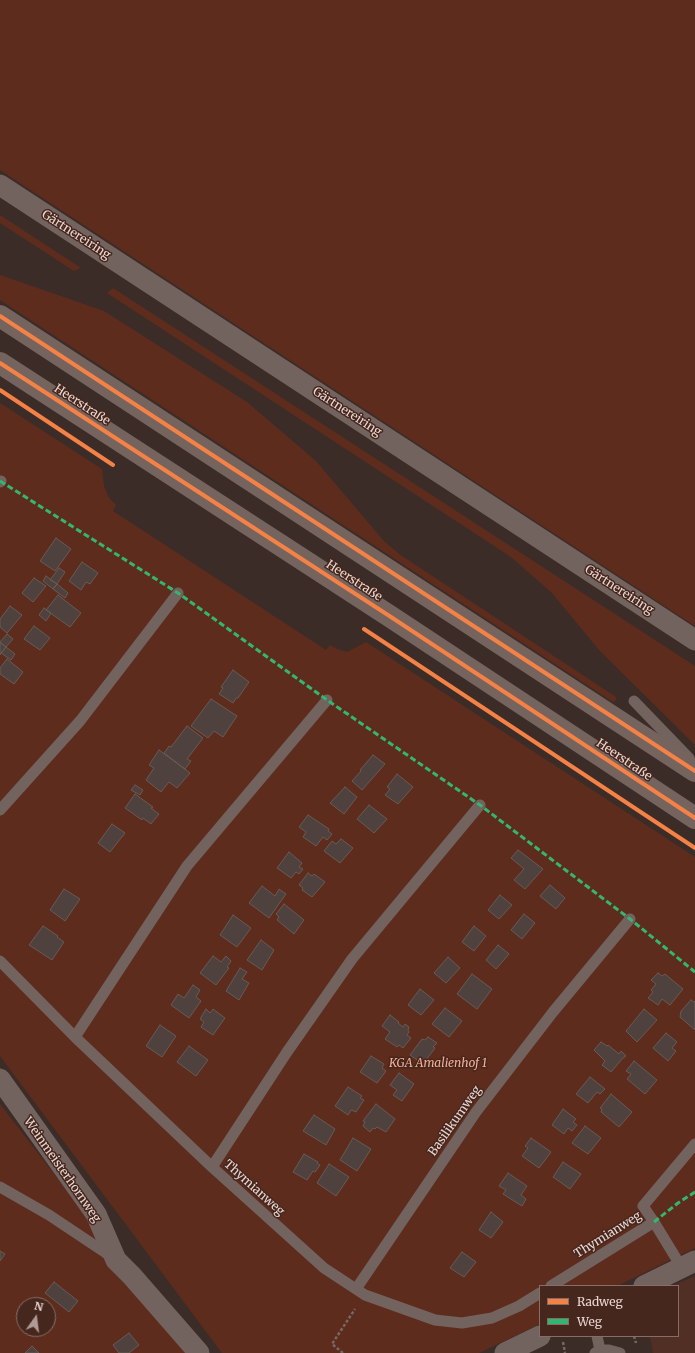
<!DOCTYPE html>
<meta charset="utf-8">
<style>
body{margin:0}
#map{position:relative;width:695px;height:1353px;overflow:hidden;background:#3c2c27;font-family:Merriweather,serif}
canvas{display:block}
.legend{position:absolute;left:539px;top:1285px;width:140px;height:52px;box-sizing:border-box;background:#45271e;border:1px solid #876d66;margin:0;padding:5px 7px;list-style:none;font-size:12px;color:#ebd7d1}
.legend li{display:flex;align-items:center;gap:8px;height:20px}
.legend b{width:20px;border:1px solid #876d66}
.north{position:absolute;left:16px;top:1297px;width:40px;height:40px;box-sizing:border-box;background:#45271e;border:1px solid #876d66;border-radius:50%;rotate:14deg;font-size:11px;font-weight:700;line-height:16px;text-align:center;color:#ebd7d1}
.north::after{content:'';display:block;margin:auto;width:14px;height:18px;background:#ae9b96;clip-path:polygon(50% 0,100% 100%,50% 72%,0 100%)}
</style>
<div id="map">
<canvas width="695" height="1353"></canvas>
<ul class="legend">
<li><b style="height:5px;background:#f48246"></b>Radweg</li>
<li><b style="height:5px;background:#33b770"></b>Weg</li>
</ul>
<div class="north">N</div>
</div>
<script>
const ctx = document.querySelector('canvas').getContext('2d');
ctx.lineJoin = 'round';
function paint(path, color) { ctx.fillStyle = color; ctx.fill(path, 'evenodd'); }
const poly = rows => new Path2D(rows.map(r => 'M' + r).join(''));
function strokePath(path, color, width, dash) { ctx.strokeStyle = color; ctx.lineWidth = width; ctx.lineCap = dash ? 'butt' : 'round'; ctx.setLineDash(dash || []); ctx.stroke(path); }
function label(font, color, halo, rows, align = 'center') {
  ctx.font = font + ' Merriweather,serif'; ctx.lineWidth = 3; ctx.setLineDash([]); ctx.textBaseline = 'middle'; ctx.strokeStyle = halo; ctx.fillStyle = color; for (const [text, x, y, turn = 0] of rows) {
    ctx.save(); ctx.translate(x, y); ctx.rotate((+turn || 0) * Math.PI / 180); ctx.textAlign = isNaN(turn) ? turn : align; if (halo) ctx.strokeText(text, 0, 0); ctx.fillText(text, 0, 0); ctx.restore();
  }
}
paint(poly([
 [695,1276,695,1353,653,1353,650,1336,678,1336,678,1286,672,1286]
]), '#522f24');
paint(poly([
 [0,0,695,0,695,626,0,170],
 [0,215,81,268,74,271,0,223],
 [0,275,104,311,247,402,316,461,383,540,399,554,616,697,616,700,613,702,0,300],
 [113,288,695,666,695,745,599,650,552,593,511,557,107,293],
 [0,403,102,469,104,486,109,498,116,505,113,511,326,650,330,645,337,649,347,652,366,642,695,857,695,1248,617,1286,540,1286,540,1324,479,1353,222,1353,0,1056],
 [0,1104,78,1205,187,1353,0,1353],
 [24,1305,48,1305,48,1329,24,1329]
]), '#5e2c1d');
const building = poly([
 [56,538,71,549,55,571,40,561,56,538],
 [82,562,98,573,90,584,86,582,81,590,69,581,82,562],
 [59,568,65,572,57,584,50,580,59,568],
 [46,576,57,584,53,589,43,581,46,576],
 [34,578,46,586,33,602,22,593,34,578],
 [57,584,68,593,65,598,53,589,57,584],
 [58,595,81,613,70,627,46,610,58,595],
 [10,606,22,615,7,633,0,627,0,619,10,606],
 [44,608,51,613,46,621,39,615,44,608],
 [34,626,50,638,40,650,24,639,34,626],
 [7,634,13,639,6,647,0,642,7,634],
 [0,643,6,647,0,655,0,643],
 [6,647,15,654,11,660,1,653,6,647],
 [7,659,23,672,14,684,0,674,0,668,7,659],
 [233,670,249,682,238,698,236,698,233,703,219,694,223,688,221,687,233,670],
 [211,699,237,716,223,737,214,731,208,738,191,726,211,699],
 [187,726,203,738,187,759,191,761,185,769,164,753,169,746,171,747,187,726],
 [159,750,190,773,177,788,169,782,161,792,146,780,154,768,149,765,159,750],
 [373,755,385,764,362,790,352,781,361,771,360,770,373,755],
 [397,774,413,787,398,804,385,795,390,789,387,787,397,774],
 [135,785,143,790,140,795,131,790,135,785],
 [345,787,357,797,344,814,330,803,345,787],
 [135,794,153,807,151,808,159,814,151,824,143,818,142,820,125,808,135,794],
 [369,805,387,819,374,833,357,819,369,805],
 [308,815,329,829,328,831,332,834,327,840,323,837,316,846,303,837,306,832,299,827,308,815],
 [112,824,125,833,110,852,98,843,112,824],
 [341,839,353,848,340,863,324,851,332,841,336,844,341,839],
 [518,850,543,869,525,889,514,880,524,869,511,858,518,850],
 [289,852,302,863,299,867,303,869,299,874,296,872,291,878,277,868,289,852],
 [308,873,312,876,314,874,325,882,312,897,302,890,303,888,299,885,308,873],
 [550,885,565,898,556,909,540,896,550,885],
 [262,886,275,896,279,889,286,894,269,918,249,903,262,886],
 [64,889,80,899,65,921,50,910,64,889],
 [500,895,512,905,499,919,488,910,500,895],
 [284,904,304,920,294,934,277,920,279,917,276,914,284,904],
 [524,914,535,923,522,939,511,930,524,914],
 [233,915,251,928,237,947,220,935,233,915],
 [43,926,58,936,57,937,64,942,52,960,29,945,43,926],
 [474,926,486,936,474,951,462,942,474,926],
 [261,940,274,950,262,970,247,960,261,940],
 [498,945,509,954,496,969,486,960,498,945],
 [213,956,221,962,226,956,231,961,227,967,229,968,216,985,200,973,213,956],
 [448,957,460,968,446,983,434,973,448,957],
 [240,968,247,972,242,979,249,983,239,1000,226,991,240,968],
 [658,973,662,976,665,974,683,989,670,1005,662,999,658,1005,648,998,653,992,651,990,656,984,651,980,658,973],
 [472,974,492,989,477,1009,457,994,472,974],
 [193,985,200,990,196,997,201,1001,189,1018,171,1005,178,994,184,998,193,985],
 [420,989,434,1000,421,1015,408,1005,420,989],
 [691,1000,694,1002,695,1001,695,1030,680,1017,681,1011,691,1000],
 [445,1008,462,1021,449,1037,432,1024,445,1008],
 [206,1009,210,1013,213,1009,225,1018,213,1035,201,1027,204,1022,200,1019,206,1009],
 [644,1009,657,1020,637,1042,626,1031,644,1009],
 [390,1015,399,1022,398,1023,403,1027,405,1024,409,1027,408,1030,409,1032,407,1035,411,1038,403,1048,399,1045,397,1047,385,1039,390,1032,382,1026,390,1015],
 [160,1025,176,1036,162,1057,146,1046,160,1025],
 [666,1033,677,1042,672,1048,676,1051,668,1061,653,1048,666,1033],
 [428,1037,437,1043,433,1047,435,1048,423,1064,410,1055,422,1039,425,1040,428,1037],
 [601,1042,607,1046,608,1045,619,1054,621,1051,626,1056,623,1058,611,1072,602,1065,605,1061,594,1050,601,1042],
 [189,1046,208,1060,196,1076,177,1062,189,1046],
 [371,1056,384,1064,382,1068,386,1071,377,1083,360,1072,371,1056],
 [634,1061,657,1080,645,1094,627,1079,631,1074,626,1071,634,1061],
 [399,1073,414,1084,402,1101,393,1095,397,1090,390,1085,399,1073],
 [590,1077,605,1089,600,1094,597,1092,588,1103,576,1094,590,1077],
 [348,1087,362,1096,360,1098,364,1100,356,1112,351,1110,348,1115,335,1106,348,1087],
 [611,1094,632,1112,619,1127,601,1112,602,1109,600,1108,611,1094],
 [376,1104,395,1119,386,1132,377,1127,375,1129,373,1128,370,1132,363,1126,365,1122,363,1121,376,1104],
 [563,1109,576,1119,573,1122,577,1125,572,1131,568,1128,564,1134,552,1125,563,1109],
 [314,1115,335,1129,326,1145,303,1131,314,1115],
 [585,1126,601,1138,588,1154,572,1143,585,1126],
 [353,1138,371,1149,357,1171,340,1160,353,1138],
 [531,1138,551,1152,539,1168,522,1156,528,1148,525,1146,531,1138],
 [304,1154,318,1162,317,1163,320,1165,315,1172,313,1171,307,1180,293,1172,304,1154],
 [563,1162,581,1174,570,1189,553,1177,563,1162],
 [329,1164,349,1177,336,1196,317,1183,329,1164],
 [508,1173,527,1186,521,1195,526,1199,522,1206,503,1194,506,1190,499,1186,508,1173],
 [491,1212,503,1222,491,1238,479,1230,491,1212],
 [0,1251,5,1254,0,1261,0,1251],
 [462,1252,476,1262,464,1277,450,1268,462,1252],
 [54,1282,78,1301,69,1312,45,1293,54,1282],
 [129,1333,139,1345,129,1353,119,1353,113,1345,129,1333],
 [32,1346,39,1353,25,1353,32,1346]
]);
paint(building, '#4f423e');
strokePath(building, '#685a55', 1);
strokePath(poly([
 [634,1336,636,1343],
 [563,1342,565,1353],
 [343,1353,332,1344,355,1309]
]), '#766864', 2.5, [3, 2]);
strokePath(poly([
 [0,482,1,481],
 [634,701,689,758],
 [0,810,80,721,178,593],
 [0,961,75,1037,212,1167,324,1268,365,1295,435,1320,462,1323,492,1318,519,1306,540,1293],
 [75,1037,187,866,327,700],
 [212,1167,287,1052,352,959,480,805],
 [0,1187,49,1215,112,1257],
 [654,1222,682,1268],
 [551,1286,654,1222,643,1206,695,1144],
 [356,1289,476,1112,553,1012,630,919],
 [597,1336,600,1350],
 [595,1353,600,1350,609,1350,620,1353]
]), '#73635f', 11);
strokePath(poly([
 [0,185,695,640],
 [0,1079,96,1214,116,1260,132,1276,199,1353],
 [644,1286,695,1261],
 [505,1353,540,1336]
]), '#73635f', 21);
strokePath(poly([
 [0,316,695,771],
 [0,363,391,617,695,818]
]), '#75635e', 22);
strokePath(poly([
 [0,481,178,593,327,700,480,805,630,919,695,972],
 [654,1222,678,1203,695,1192]
]), '#33b770', 3, [6, 3]);
strokePath(poly([
 [0,316,695,771],
 [0,363,391,617,695,818],
 [0,390,113,465],
 [364,629,695,848]
]), '#f48246', 4);
label('12px', '#ebd7d1', '#45271e', [
 ["Gärtnereiring",76,235,33],
 ["Heerstraße",82,405,33],
 ["Gärtnereiring",347,412,33],
 ["Heerstraße",354,581,33],
 ["Gärtnereiring",619,590,33],
 ["Heerstraße",624,760,34],
 ["Basilikumweg",455,1121,-55],
 ["Weinmeisterhornweg",62,1170,55],
 ["Thymianweg",254,1188,42],
 ["Thymianweg",608,1235,-32]
]);
label('italic 12px', '#f9ad96', '#45271e', [
 ["KGA Amalienhof 1",438,1064]
]);
</script>
